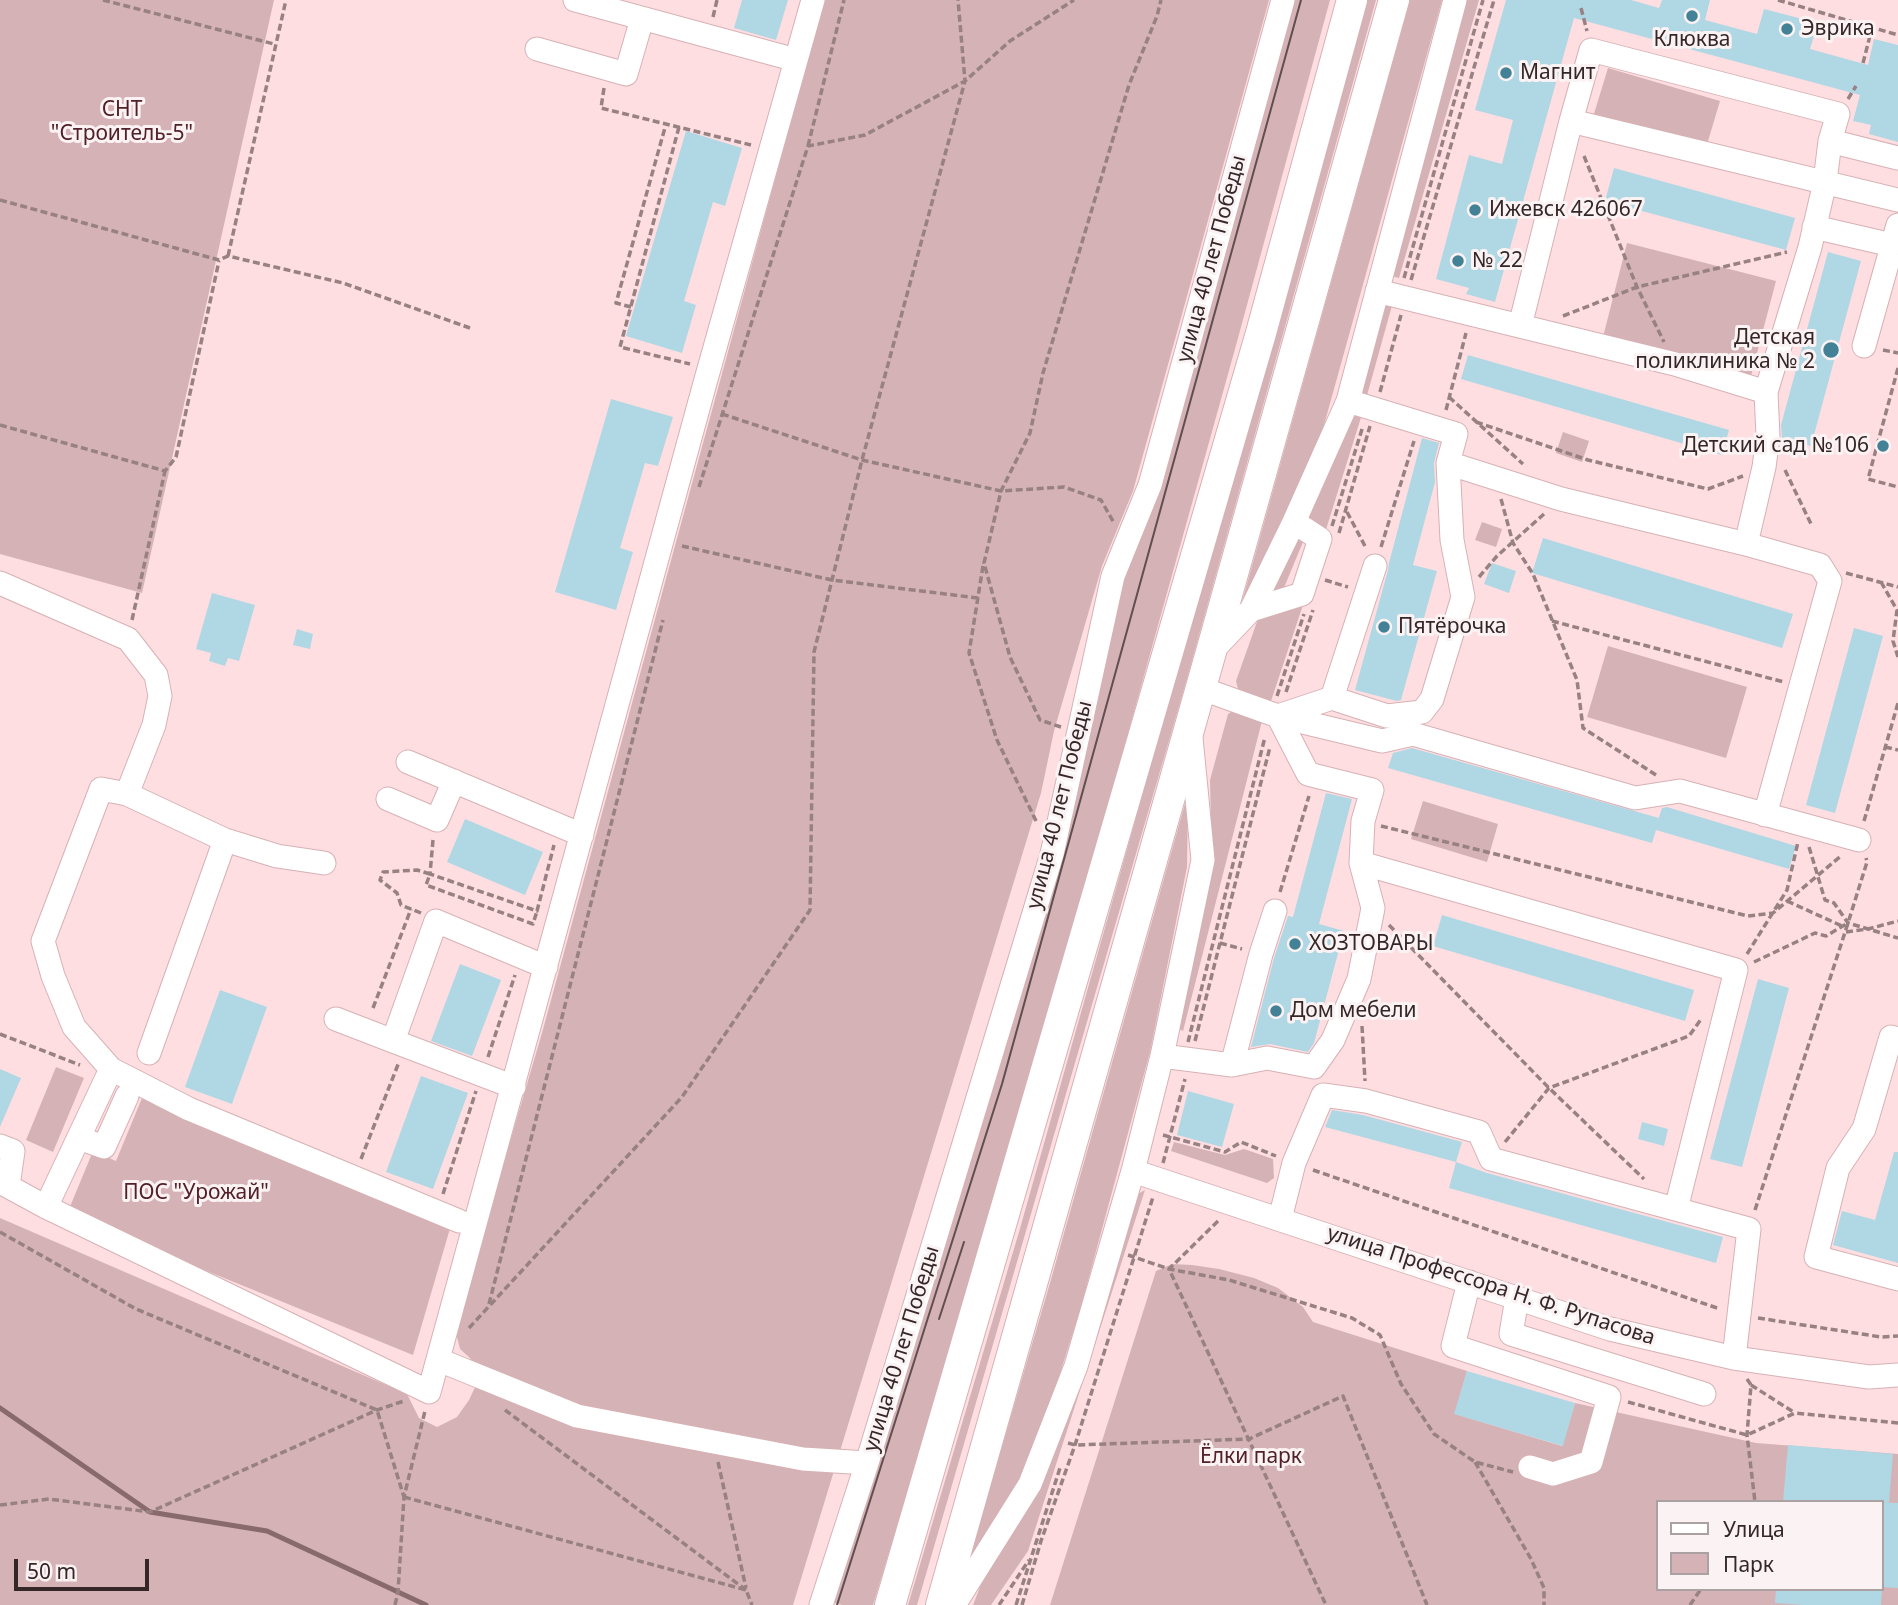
<!DOCTYPE html>
<meta charset="utf-8">
<style>
body{margin:0}
#map{position:relative;width:1898px;height:1605px;overflow:hidden;background:#fedee1;font-family:"Noto Sans",sans-serif}
canvas{display:block}
.legend{position:absolute;left:1656px;top:1500px;width:228px;height:91px;box-sizing:border-box;background:#fbf2f3;border:2px solid #aca1a2;margin:0;padding:9px 12px;list-style:none;font-size:21px;color:#352728}
.legend li{display:flex;align-items:center;gap:14px;height:35px}
.legend b{width:35px;border:2px solid #aca1a2}
.scale{position:absolute;left:14px;top:1559px;width:135px;height:32px;box-sizing:border-box;border:4px solid #352728;border-top:0;padding-left:9px;font-size:21px;line-height:24px;white-space:nowrap;color:#352728;-webkit-text-stroke:5px #fbf2f3;paint-order:stroke}
</style>
<div id="map">
<canvas width="1898" height="1605"></canvas>
<ul class="legend">
<li><b style="height:9px;background:#fff"></b>Улица</li>
<li><b style="height:19px;background:#d5b2b5"></b>Парк</li>
</ul>
<div class="scale">50 m</div>
</div>
<script>
const ctx = document.querySelector('canvas').getContext('2d');
ctx.lineJoin = 'round';
function paint(path, color) { ctx.fillStyle = color; ctx.fill(path, 'evenodd'); }
const poly = rows => new Path2D(rows.map(r => 'M' + r).join(''));
function strokePath(path, color, width, dash) { ctx.strokeStyle = color; ctx.lineWidth = width; ctx.lineCap = dash ? 'butt' : 'round'; ctx.setLineDash(dash || []); ctx.stroke(path); }
function label(font, color, halo, rows, align = 'center') {
  ctx.font = font + ' "Noto Sans",sans-serif'; ctx.lineWidth = 6; ctx.setLineDash([]); ctx.textBaseline = 'middle'; ctx.strokeStyle = halo; ctx.fillStyle = color; for (const [text, x, y, turn = 0] of rows) {
    ctx.save(); ctx.translate(x, y); ctx.rotate((+turn || 0) * Math.PI / 180); ctx.textAlign = isNaN(turn) ? turn : align; if (halo) ctx.strokeText(text, 0, 0); ctx.fillText(text, 0, 0); ctx.restore();
  }
}
paint(poly([
 [0,0,274,0,142,593,0,554],
 [824,0,1269,0,1133,491,1102,566,1054,731,1041,793,793,1605,0,1605,0,1218,407,1394,419,1418,437,1427,457,1417,469,1400,478,1381,470,1358,460,1349,455,1329,542,1033],
 [1290,0,1330,0,1235,349,1072,934,983,1242,873,1605,842,1605,832,1602,904,1370,1072,734],
 [1367,0,1376,0,1184,689,917,1605,908,1605,1019,1232],
 [1410,0,1442,0,1319,443,1242,602],
 [1462,0,1479,0,1399,278,1387,275],
 [1608,68,1720,101,1705,151,1593,117],
 [1627,243,1776,281,1751,376,1603,337],
 [1381,299,1393,302,1366,399,1355,395],
 [1350,406,1363,411,1324,536,1305,524],
 [1563,432,1589,441,1582,462,1556,453],
 [1482,522,1502,529,1496,547,1475,540],
 [1293,535,1303,542,1281,595,1264,600],
 [1304,602,1270,704,1245,695,1238,689,1236,681,1258,619],
 [1608,646,1747,687,1726,758,1587,717],
 [1237,708,1263,717,1183,1031,1175,1027,1212,866,1210,780,1228,714],
 [1188,793,1187,867,1150,1052,1080,1310,1039,1440,1005,1507,968,1563,1050,1283],
 [1423,801,1498,824,1487,862,1411,839],
 [56,1067,84,1078,53,1152,26,1140],
 [142,1098,451,1225,413,1355,67,1214,93,1151,116,1161],
 [1174,1142,1225,1155,1244,1149,1273,1159,1274,1178,1267,1183,1171,1151],
 [1145,1190,1028,1551,991,1605,973,1605,1132,1197],
 [1172,1264,1192,1265,1219,1269,1254,1278,1278,1288,1303,1307,1313,1322,1467,1371,1455,1414,1562,1446,1575,1403,1756,1443,1898,1454,1898,1605,1050,1605,1156,1271],
 [1658,1502,1882,1502,1882,1589,1658,1589]
]), '#d5b2b5');
strokePath(poly([
 [0,1408,150,1512,267,1531,426,1605]
]), '#886a6d', 5);
paint(poly([
 [742,0,788,0,776,40,734,28],
 [1506,0,1631,0,1659,8,1662,0,1710,0,1705,20,1757,34,1764,9,1818,23,1810,49,1868,65,1874,39,1898,45,1898,142,1869,134,1871,125,1853,121,1860,95,1574,18,1495,302,1466,294,1469,288,1436,279,1469,155,1502,164,1513,120,1475,110],
 [686,131,742,148,725,206,713,202,684,301,696,305,682,353,626,336],
 [1614,168,1795,218,1786,250,1605,201],
 [1828,252,1861,261,1811,446,1782,438,1781,425],
 [1468,355,1729,430,1722,455,1461,379],
 [611,399,673,417,658,466,645,463,620,548,633,552,616,610,555,592],
 [1422,438,1439,443,1434,463,1435,482,1413,565,1437,571,1401,700,1397,701,1355,690,1388,570,1389,563],
 [1543,538,1793,614,1782,648,1532,573],
 [1492,563,1516,571,1509,593,1484,584],
 [212,593,255,605,239,661,228,658,225,666,209,661,211,653,196,649],
 [1854,628,1883,636,1835,813,1806,805],
 [297,629,313,634,310,649,293,645],
 [1412,748,1659,818,1657,823,1662,808,1667,807,1796,846,1789,869,1656,830,1652,843,1388,768,1393,753],
 [1326,793,1352,799,1319,924,1344,931,1314,1043,1308,1052,1270,1044,1251,1047,1274,958,1288,916,1293,917],
 [465,819,543,852,525,895,447,862],
 [1442,915,1694,990,1685,1021,1433,946],
 [460,964,501,980,472,1056,431,1041],
 [1758,979,1789,988,1742,1167,1710,1159],
 [220,990,267,1007,232,1104,185,1087],
 [0,1069,21,1078,0,1127],
 [421,1076,468,1093,433,1189,386,1172],
 [1188,1091,1234,1104,1222,1147,1177,1135],
 [1332,1110,1363,1115,1462,1142,1456,1162,1325,1127],
 [1642,1122,1668,1129,1664,1146,1638,1139],
 [1894,1152,1898,1152,1898,1263,1833,1245,1842,1211,1875,1220],
 [1456,1162,1487,1173,1723,1237,1716,1263,1449,1188],
 [1467,1371,1575,1403,1563,1446,1454,1414],
 [1788,1445,1893,1454,1889,1502,1783,1502],
 [1882,1502,1898,1503,1898,1588,1882,1587],
 [1776,1589,1882,1589,1881,1605,1804,1605,1775,1603]
]), '#b0d7e4');
const minor = poly([
 [575,0,796,60],
 [537,49,626,74,642,19],
 [1571,121,1898,200],
 [1830,141,1898,158],
 [1814,227,1892,245],
 [1377,291,1675,364,1766,392],
 [1520,326,1571,121,1591,50,1838,114,1830,141,1825,182,1810,247,1766,392,1768,437,1764,467,1746,544],
 [1864,346,1898,225],
 [1448,463,1561,499,1746,544,1820,565,1830,581,1765,815],
 [0,583,128,639,156,675,160,696,154,725,127,794,225,840,277,856,324,863],
 [1251,610,1302,594,1320,539,1294,522],
 [1211,652,1251,610,1294,522,1348,401,1455,0],
 [1200,688,1278,716,1382,741,1413,734,1635,798,1680,791,1859,840],
 [1332,698,1375,566],
 [408,762,582,835],
 [127,794,101,789,43,941,53,976,74,1027,111,1069,189,1109,459,1221],
 [388,799,437,820,454,781],
 [1361,863,1736,970,1676,1209],
 [336,1019,393,1041,436,921,546,967],
 [1898,1039,1891,1037,1864,1129,1838,1168,1816,1257,1898,1279],
 [393,1041,514,1087],
 [149,1053,225,840],
 [1162,1056,1232,1065,1267,1058,1314,1067,1333,1040,1359,979,1373,908,1361,863,1363,821,1372,790,1308,774,1278,716,1332,698,1387,716,1422,712,1432,699,1463,597,1452,540,1448,463,1456,434,1348,401],
 [1232,1065,1261,954,1275,911],
 [79,1138,104,1147,127,1096],
 [0,1146,13,1151,8,1186],
 [1133,1171,1610,1329,1734,1358,1869,1377,1898,1375],
 [0,1182,46,1207,429,1392,705,383,813,0],
 [46,1207,111,1069],
 [1280,1219,1294,1163,1323,1095,1366,1101,1479,1132,1491,1159,1749,1229,1734,1358],
 [1469,1282,1453,1346,1609,1397,1591,1462,1553,1474,1530,1467],
 [1517,1298,1511,1334,1704,1394],
 [439,1360,577,1416,803,1459,867,1463],
 [821,1605,867,1463,1052,854,1113,576,1150,485,1283,0],
 [954,1605,1030,1484,1076,1366,1133,1171,1162,1056,1203,860,1191,738]
]);
const major = poly([
 [890,1605,1261,333,1352,0],
 [941,1605,1211,652,1394,0]
]);
strokePath(minor, '#d7b1b5', 25);
strokePath(major, '#d7b1b5', 32);
strokePath(poly([
 [103,0,274,44],
 [1778,0,1898,35],
 [1581,8,1587,31],
 [713,17,717,0],
 [1863,63,1872,28],
 [604,88,601,108,751,145],
 [1848,99,1856,86],
 [679,127,620,347,690,364],
 [808,146,844,0],
 [1584,156,1637,287,1664,342],
 [0,200,219,260,228,256,343,283,470,328],
 [228,256,286,0],
 [1404,278,1483,0],
 [1411,280,1494,0],
 [631,307,616,303,666,124],
 [1563,316,1637,287,1787,252],
 [1883,350,1898,353],
 [1898,368,1868,479,1898,487],
 [1380,392,1401,315],
 [1449,397,1523,464],
 [1446,410,1466,333],
 [722,414,862,460,1001,491,1064,487,1101,500,1114,523],
 [1476,422,1588,460,1708,489,1743,476],
 [0,425,165,471,176,457,219,261],
 [1785,470,1811,524],
 [699,487,808,146,865,135,965,81,1010,41,1074,0],
 [1501,499,1513,543,1533,574,1577,680,1583,728,1656,775],
 [1347,512,1366,548],
 [1332,526,1363,426],
 [1339,533,1370,426],
 [682,546,832,580,978,598],
 [1381,547,1414,441],
 [983,566,969,653,997,740,1037,823],
 [1846,573,1898,587],
 [1479,577,1497,556,1544,514],
 [1325,580,1348,587],
 [1881,582,1897,610,1893,641,1898,657],
 [132,620,165,471],
 [1552,621,1784,682],
 [1286,692,1313,610],
 [1277,696,1304,614],
 [1061,727,1040,720,1010,657,984,563,1001,491,1030,433,1043,373,1129,85,1157,16,1161,0],
 [1885,747,1898,750],
 [1864,821,1898,703],
 [1381,826,1748,916,1773,913,1842,855],
 [433,840,430,874,537,911,554,845],
 [1809,847,1825,900,1834,903,1848,923,1898,938],
 [1280,892,1309,796],
 [1787,901,1842,926],
 [421,913,401,905,397,893,380,880,383,872,417,870,430,874,426,885,533,924,537,911],
 [1389,925,1549,1088,1644,1179],
 [1846,932,1868,929,1898,921],
 [1220,943,1242,949],
 [1747,954,1787,890,1798,842],
 [1754,962,1815,933,1826,936,1848,923],
 [373,1008,411,909],
 [1362,1026,1365,1081],
 [0,1034,80,1065],
 [1195,1041,1270,747],
 [1188,1042,1265,737],
 [488,1057,515,975],
 [1163,1135,1225,1152,1241,1142,1276,1156],
 [1505,1142,1549,1088,1689,1036,1702,1018],
 [361,1159,399,1062],
 [1163,1163,1185,1079],
 [1313,1170,1720,1309],
 [443,1194,476,1091],
 [1755,1210,1848,923,1867,862,1866,858],
 [1218,1221,1169,1269,1326,1605],
 [0,1232,136,1309,377,1410,404,1497],
 [1128,1255,1169,1269,1229,1280,1352,1318,1380,1335,1401,1384,1434,1434,1475,1462,1513,1472],
 [489,1304,663,620],
 [1758,1318,1881,1337,1898,1336],
 [469,1328,682,1097,810,910,814,652,862,460,965,81,958,0],
 [1747,1379,1751,1385,1747,1435,1755,1502],
 [1751,1385,1795,1413],
 [1628,1402,1747,1435,1795,1413,1898,1423],
 [505,1410,746,1590],
 [1068,1443,1075,1445,1249,1439,1343,1396,1427,1605],
 [718,1462,746,1588],
 [1475,1462,1531,1559,1544,1588,1544,1605],
 [404,1497,746,1590,752,1605],
 [0,1505,49,1499,150,1512,377,1410,404,1401],
 [395,1605,398,1592,404,1497,425,1411],
 [999,1605,1029,1560],
 [1016,1605,1060,1468],
 [1022,1605,1041,1541,1075,1445,1153,1197],
 [1690,1605,1701,1589]
]), '#988183', 3.5, [7, 3.5]);
strokePath(minor, '#fff', 23);
strokePath(major, '#fff', 30);
strokePath(poly([
 [939,1319,964,1242],
 [837,1605,1002,1084,1301,0]
]), '#604e50', 2);
for (const [x, y, r, color] of [
 [1692,16,7,"#428196"],
 [1787,29,7,"#428196"],
 [1506,73,7,"#428196"],
 [1475,210,7,"#428196"],
 [1458,261,7,"#428196"],
 [1831,350,9,"#428196"],
 [1883,446,7,"#428196"],
 [1384,627,7,"#428196"],
 [1295,944,7,"#428196"],
 [1276,1011,7,"#428196"]
]) { const dot = new Path2D(); dot.arc(x, y, r, 0, 2 * Math.PI); ctx.fillStyle = color; ctx.fill(dot); strokePath(dot, '#fbf2f3', 2.5); }
label('21px', '#352728', '#fbf2f3', [
 ["Эврика",1801,29],
 ["Клюква",1692,40,"center"],
 ["Магнит",1520,73],
 ["Ижевск 426067",1489,210],
 ["№ 22",1472,261],
 ["Детская",1815,338,"right"],
 ["поликлиника № 2",1815,362,"right"],
 ["Детский сад №106",1869,446,"right"],
 ["Пятёрочка",1398,627],
 ["ХОЗТОВАРЫ",1309,944],
 ["Дом мебели",1290,1011]
], 'left');
label('21px', '#522029', '#fbf2f3', [
 ["СНТ",122,110],
 ["\"Строитель-5\"",122,134],
 ["ПОС \"Урожай\"",196,1193],
 ["Ёлки парк",1251,1457]
]);
label('21px', '#352728', '#fbf2f3', [
 ["улица 40 лет Победы",1212,259,-75],
 ["улица 40 лет Победы",1060,805,-76],
 ["улица Профессора Н. Ф. Рупасова",1491,1286,18],
 ["улица 40 лет Победы",902,1349,-73]
]);
</script>
